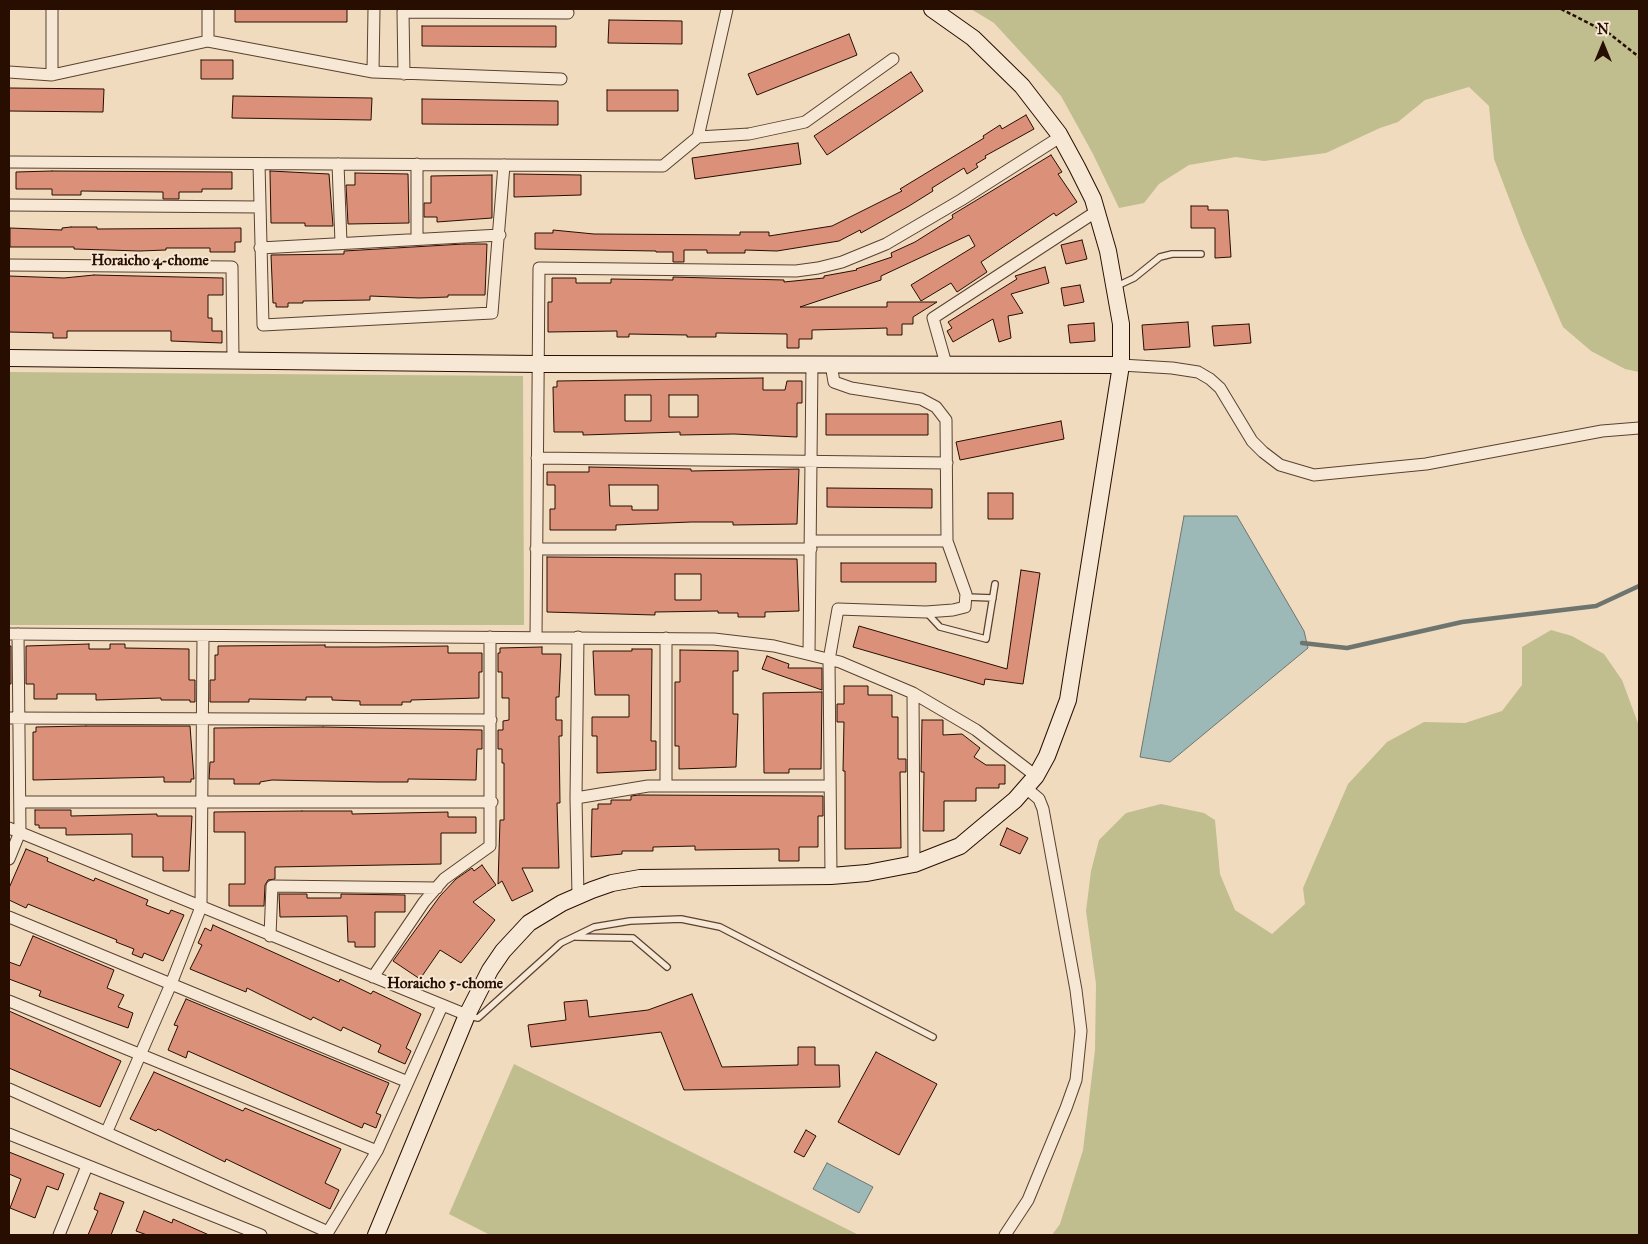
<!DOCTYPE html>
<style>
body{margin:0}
#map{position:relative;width:1648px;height:1244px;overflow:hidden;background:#f1dbbe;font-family:"IM FELL Great Primer",serif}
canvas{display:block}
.frame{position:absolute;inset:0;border:10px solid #280e01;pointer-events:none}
.north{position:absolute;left:1578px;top:20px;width:50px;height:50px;-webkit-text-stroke:4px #f6e8d5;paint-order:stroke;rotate:0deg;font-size:14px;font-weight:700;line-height:20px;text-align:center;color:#280e01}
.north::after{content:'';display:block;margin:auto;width:18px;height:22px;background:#280e01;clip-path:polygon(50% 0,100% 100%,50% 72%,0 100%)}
</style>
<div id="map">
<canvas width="1648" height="1244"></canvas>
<div class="frame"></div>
<div class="north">N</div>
</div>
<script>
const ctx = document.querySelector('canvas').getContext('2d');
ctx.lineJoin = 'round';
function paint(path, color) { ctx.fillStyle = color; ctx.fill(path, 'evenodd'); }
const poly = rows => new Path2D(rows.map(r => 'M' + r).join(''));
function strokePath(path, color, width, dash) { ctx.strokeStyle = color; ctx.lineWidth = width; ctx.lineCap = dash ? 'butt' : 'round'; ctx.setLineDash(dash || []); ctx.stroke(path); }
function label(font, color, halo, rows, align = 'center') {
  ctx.font = font + ' "IM FELL Great Primer",serif'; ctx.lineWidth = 4; ctx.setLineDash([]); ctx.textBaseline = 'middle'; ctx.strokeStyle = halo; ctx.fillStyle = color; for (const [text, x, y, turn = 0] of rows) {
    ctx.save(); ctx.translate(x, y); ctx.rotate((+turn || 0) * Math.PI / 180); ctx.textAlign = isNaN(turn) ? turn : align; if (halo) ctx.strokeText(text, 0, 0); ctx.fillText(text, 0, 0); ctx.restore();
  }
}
paint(poly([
 [971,9,1639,9,1639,372,1625,369,1591,351,1563,327,1523,235,1494,159,1489,106,1469,87,1425,100,1398,122,1380,128,1326,153,1264,161,1236,157,1189,165,1159,184,1144,203,1119,208,1093,154,1061,96,994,23],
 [9,372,523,376,524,625,9,625],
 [1551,630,1572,636,1604,654,1622,680,1639,726,1639,1235,1052,1235,1060,1224,1083,1150,1095,1050,1096,984,1086,911,1091,871,1099,840,1126,813,1161,804,1204,813,1215,820,1220,874,1235,910,1272,934,1305,904,1303,888,1348,784,1387,742,1424,722,1465,723,1502,711,1522,685,1522,647],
 [514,1064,859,1235,490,1235,449,1214]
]), '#c0be8e');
const water = poly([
 [1184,516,1237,516,1304,631,1308,648,1170,762,1140,757,1184,516],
 [827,1163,873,1187,859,1213,813,1189,827,1163]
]);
paint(water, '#9cb9b8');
strokePath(water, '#6e756f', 1);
strokePath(poly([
 [1302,643,1347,648,1462,622,1596,606,1639,586]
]), '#6e756f', 4.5);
const building = poly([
 [235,9,347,9,347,22,235,22,235,9],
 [609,20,682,21,682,44,608,43,609,20],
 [422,26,556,26,556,47,422,46,422,26],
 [849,34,857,55,757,95,748,74,849,34],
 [201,60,233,60,233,79,201,79,201,60],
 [911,72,923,91,827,155,814,136,911,72],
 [9,88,104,89,103,112,9,111,9,88],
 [607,90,678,90,678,111,607,111,607,90],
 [233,96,372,98,371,120,232,118,233,96],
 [422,99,558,101,558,125,422,124,422,99],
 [1026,115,1034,129,985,156,986,158,976,164,978,167,967,174,964,168,932,188,933,191,909,206,861,233,860,230,839,241,777,251,745,250,745,253,707,253,707,250,684,250,684,262,673,262,673,252,656,252,656,251,535,249,535,233,553,233,553,230,594,234,740,235,740,232,769,232,769,236,832,226,902,191,900,189,984,138,983,136,1000,125,1002,129,1026,115],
 [798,143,801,164,695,179,692,158,798,143],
 [1051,155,1062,172,1058,174,1077,202,1056,216,1054,213,981,262,987,272,957,292,951,283,921,301,911,285,975,246,969,235,881,276,881,280,800,307,887,307,887,302,937,302,913,317,913,324,902,324,902,335,887,335,887,328,812,330,812,339,799,339,799,348,787,348,787,334,716,333,716,337,687,337,687,335,629,334,629,337,617,337,617,331,548,332,548,302,552,302,552,278,576,278,576,283,611,283,611,279,673,280,673,277,784,280,784,282,824,278,824,276,857,270,856,269,892,257,891,253,915,242,953,218,952,215,1051,155],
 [52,171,232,172,232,189,202,189,202,192,179,192,179,199,163,199,163,192,81,191,81,195,52,195,52,189,16,189,16,172,52,171],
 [270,171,329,174,333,226,305,226,305,223,271,223,270,171],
 [355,173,408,174,409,223,348,224,346,185,355,185,355,173],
 [514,174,581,175,581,195,514,197,514,174],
 [492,175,492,218,437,222,437,217,424,217,424,203,431,203,431,176,492,175],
 [1191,206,1208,206,1208,210,1228,210,1231,257,1215,258,1215,228,1191,228,1191,206],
 [71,227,97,227,97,229,241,228,241,242,235,242,235,252,210,252,210,248,166,248,166,250,140,251,74,249,74,247,10,247,10,228,62,230,62,228,71,227],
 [1082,240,1087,259,1066,264,1061,245,1082,240],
 [464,244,487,244,485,295,448,295,448,297,419,298,370,296,370,300,303,301,303,303,288,303,288,307,276,307,276,303,273,303,271,255,344,254,344,251,464,244],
 [1045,267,1049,283,1011,294,1023,313,1008,316,1011,338,999,342,993,319,953,342,947,331,952,328,948,322,1017,279,1015,276,1045,267],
 [94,275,223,278,223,295,208,295,208,318,212,318,212,331,222,331,222,343,171,341,171,331,67,331,67,338,53,338,53,333,9,332,9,276,64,278,94,275],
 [1080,285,1084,302,1064,306,1061,288,1080,285],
 [1188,322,1190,347,1144,350,1142,325,1188,322],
 [1094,323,1095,341,1070,343,1068,325,1094,323],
 [1249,324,1251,343,1214,346,1212,326,1249,324],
 [763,378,763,390,785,390,787,381,802,381,802,403,797,403,797,437,734,434,680,435,680,432,583,435,583,432,554,432,553,387,557,387,557,381,763,378],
 [625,395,651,395,651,421,625,421,625,395],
 [669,395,698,395,698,417,669,417,669,395],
 [826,414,928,414,928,435,826,435,826,414],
 [1061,421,1064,439,960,460,956,442,1061,421],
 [589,467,691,469,691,471,799,469,797,524,733,525,733,522,691,522,616,525,616,530,550,530,550,509,555,509,555,485,547,485,547,472,589,472,589,467],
 [609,485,658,485,658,510,632,510,632,506,610,506,609,485],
 [827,488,932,489,932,508,827,507,827,488],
 [988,493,1013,493,1013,519,988,519,988,493],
 [547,557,797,559,799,611,765,612,765,617,738,617,738,613,718,613,718,611,655,612,655,615,547,612,547,557],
 [675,574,701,574,701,600,675,600,675,574],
 [841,563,936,563,936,582,841,582,841,563],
 [1021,570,1040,573,1023,684,985,679,984,685,853,647,859,626,1007,669,1021,570],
 [89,644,89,649,110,649,110,644,125,644,125,648,189,649,189,680,195,680,195,702,190,702,190,700,161,700,161,698,96,700,96,694,57,694,57,699,34,699,34,684,26,684,26,646,89,644],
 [325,645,325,647,377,647,448,646,448,653,482,653,482,672,479,672,479,698,411,700,411,702,402,702,402,705,360,705,360,701,332,700,332,697,306,697,306,700,249,699,249,702,210,702,210,680,215,680,215,655,218,655,218,646,325,645],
 [9,646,11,646,11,684,9,684,9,646],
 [542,647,542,654,561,654,559,697,556,697,556,720,562,720,562,736,559,736,560,803,557,803,559,868,522,868,533,891,512,901,502,881,498,884,500,820,504,820,504,763,502,763,502,749,498,749,498,730,503,730,503,721,509,720,509,698,502,698,502,672,498,672,498,653,500,653,500,648,542,647],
 [632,649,652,649,651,741,656,741,656,770,597,773,597,736,592,736,592,717,629,717,629,695,595,695,593,651,632,651,632,649],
 [680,650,738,651,738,671,733,671,733,714,738,714,736,767,679,769,679,746,675,746,675,682,680,682,680,650],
 [767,656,789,664,788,668,822,668,822,690,762,669,767,656],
 [844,686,868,686,868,695,892,695,892,717,898,717,898,759,906,759,906,772,900,772,901,848,845,849,845,771,843,771,844,722,837,722,837,704,844,704,844,686],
 [822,692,821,769,789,769,789,773,764,773,763,693,822,692],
 [922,720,943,720,943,735,962,734,980,748,974,757,986,765,1005,765,1005,784,999,784,999,788,976,788,976,801,944,801,944,831,923,831,924,772,921,772,922,720],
 [86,726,190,726,194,779,191,779,191,782,164,782,164,777,33,780,33,732,36,732,36,727,86,726],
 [323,727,482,730,482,749,477,749,476,780,408,779,408,782,377,782,272,780,260,782,260,784,234,784,234,779,209,779,210,762,214,762,214,728,323,727],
 [639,795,823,796,823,816,818,816,818,847,799,847,799,861,779,861,779,849,695,850,695,846,653,847,653,851,622,851,622,854,591,857,592,809,598,809,598,804,611,804,611,800,631,800,631,796,639,795],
 [35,810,71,810,71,816,157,814,157,816,192,816,189,871,163,871,163,857,132,857,132,834,66,835,66,828,39,828,39,825,35,825,35,810],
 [302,811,352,811,352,814,448,812,448,817,476,817,476,833,441,833,441,864,275,867,275,879,268,880,265,885,264,906,229,906,229,884,245,884,245,832,214,832,214,812,302,811],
 [1007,828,1028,838,1020,854,1000,845,1007,828],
 [26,849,48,858,47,861,94,881,95,878,148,900,146,905,169,914,171,910,184,915,163,961,144,953,142,958,132,954,134,949,116,942,117,940,28,904,26,908,9,900,9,888,26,849],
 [482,865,496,885,473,902,495,920,461,963,440,950,420,979,393,961,440,896,456,879,472,868,474,871,482,865],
 [279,894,307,894,307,898,341,898,341,894,405,895,405,912,375,912,375,947,355,947,355,942,348,942,347,916,280,917,279,894],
 [213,925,339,982,340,979,371,994,373,991,421,1014,406,1048,411,1051,405,1064,378,1052,381,1045,343,1027,341,1031,313,1017,311,1020,247,988,246,992,190,969,202,945,198,943,205,928,211,931,213,925],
 [33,936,114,970,107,988,124,995,118,1007,133,1013,128,1028,39,996,41,991,9,979,9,962,20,966,33,936],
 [692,994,722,1067,798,1065,798,1047,815,1047,815,1065,839,1065,840,1087,684,1090,661,1032,531,1047,528,1025,566,1020,564,1002,587,1000,589,1017,648,1010,692,994],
 [186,999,389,1083,376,1113,381,1115,376,1128,364,1123,362,1128,188,1051,186,1058,168,1050,178,1026,174,1025,186,999],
 [9,1011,121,1061,100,1107,9,1068,9,1011],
 [876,1052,937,1084,899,1155,838,1122,876,1052],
 [154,1072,243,1111,245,1108,341,1149,325,1183,339,1190,330,1209,226,1159,225,1162,158,1129,156,1131,130,1119,154,1072],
 [806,1130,816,1136,804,1157,794,1152,806,1130],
 [9,1152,64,1174,58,1190,47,1186,35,1218,10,1208,21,1179,9,1174,9,1152],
 [100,1193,124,1202,111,1235,88,1235,98,1211,94,1209,100,1193],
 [144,1211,172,1223,173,1219,209,1235,147,1235,136,1231,144,1211]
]);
paint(building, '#da9079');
strokePath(building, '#280e01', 1);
const lane = poly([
 [1115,287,1134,278,1160,257,1172,254,1201,254],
 [966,597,993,598],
 [927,613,940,627,986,639,995,584],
 [576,937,633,938,667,967],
 [468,1016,478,1018,561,943,594,927,630,921,681,919,720,927,933,1037]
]);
const street = poly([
 [52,9,52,75],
 [208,9,208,41],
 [9,72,52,75,208,41,373,72,561,79],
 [373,72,374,9],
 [404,74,403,12,568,13],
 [698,137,749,134,805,122,893,59],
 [9,162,663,166,698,137,727,9],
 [259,164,263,325,492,313,504,165],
 [338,164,341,243],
 [417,164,417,239],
 [9,205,260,207],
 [260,248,500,235],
 [9,265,232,267,233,360],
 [831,364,834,382,851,388,921,399,936,407,946,420,947,541,966,594,965,607,953,610,926,612,838,609,829,660,831,876],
 [946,364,933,318,1097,211],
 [1121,365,1172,368,1198,372,1210,379,1220,388,1252,441,1263,452,1280,465,1314,475,1426,464,1602,431,1639,428],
 [537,458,947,463],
 [811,541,947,541],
 [536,549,811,549],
 [9,634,714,639,774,646,840,662,913,693,976,730,1036,776],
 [536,637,539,268,796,271,818,268,842,262,886,244,961,200,1060,137],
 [578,637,576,798,578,896],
 [666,638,666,786],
 [809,653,812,364],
 [913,693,914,864],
 [9,718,491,720],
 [576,798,648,786,830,786],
 [20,802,492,802],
 [9,828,467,1015],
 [9,859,20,832,18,634],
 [9,917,408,1082],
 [270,936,272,886,437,888],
 [373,977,424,902,444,879,490,846,490,637],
 [9,1001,377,1151],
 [9,1089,328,1232,377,1151,442,1006],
 [107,1131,171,984,201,907,203,636],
 [9,1134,261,1235],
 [59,1235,87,1166],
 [1005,1235,1028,1200,1066,1108,1076,1080,1081,1031,1076,990,1043,809,1039,799,1026,788]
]);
const secondary = poly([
 [932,9,973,38,1022,86,1059,134,1077,167,1093,199,1108,251,1121,324,1121,365],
 [9,358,538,364,1121,365,1068,700,1047,756,1036,776,1015,800,960,846,914,864,867,873,831,876,640,878,612,883,592,890,562,903,529,923,503,951,490,970,467,1015,376,1235]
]);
strokePath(lane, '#5a4130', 8);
strokePath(street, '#5a4130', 13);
strokePath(secondary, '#280e01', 18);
strokePath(poly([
 [1561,9,1610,34,1639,57]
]), '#280e01', 2.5, [4, 2.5]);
strokePath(lane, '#f6e8d5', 5.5);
strokePath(street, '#f6e8d5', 11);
strokePath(secondary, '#f6e8d5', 16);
label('bold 15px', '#280e01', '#f6e8d5', [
 ["Horaicho 4-chome",150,261],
 ["Horaicho 5-chome",445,984]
]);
</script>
